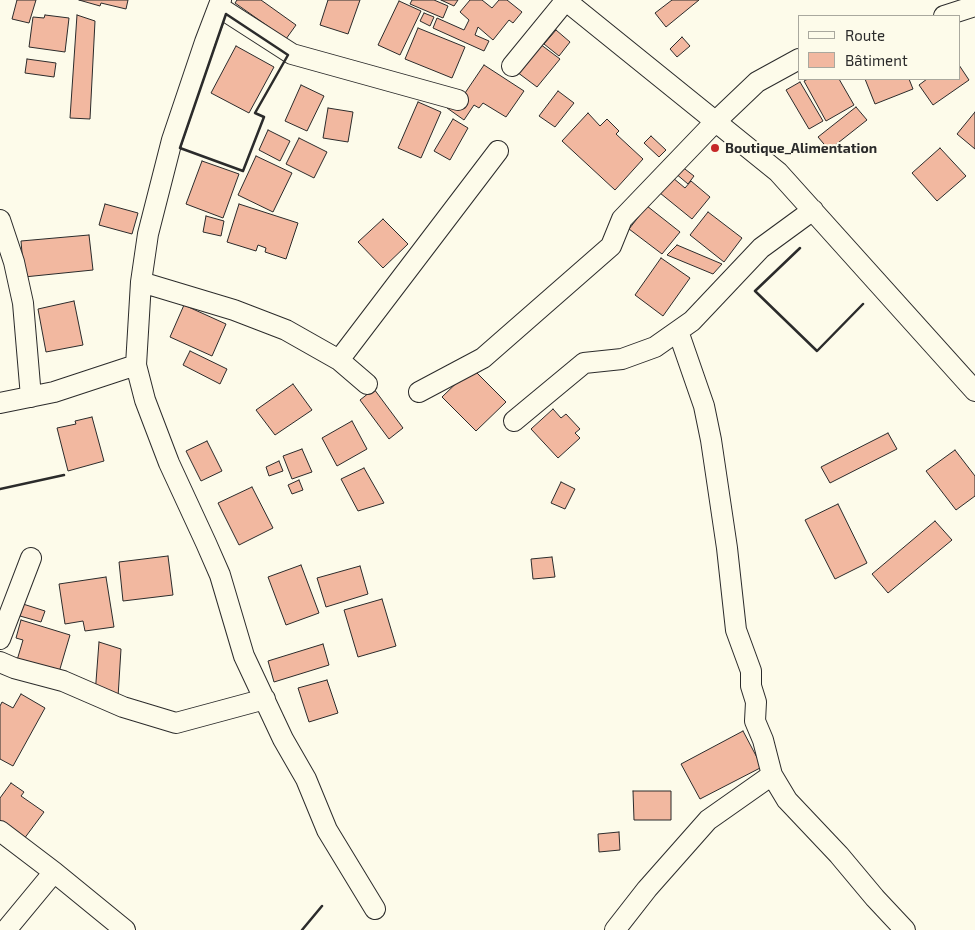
<!DOCTYPE html>
<meta charset="utf-8">
<style>
body{margin:0}
#map{position:relative;width:975px;height:930px;overflow:hidden;background:#fdfbea;font-family:"Exo 2",sans-serif}
canvas{display:block}
.legend{position:absolute;left:798px;top:15px;width:162px;height:65px;box-sizing:border-box;background:#fdfbea;border:1px solid #a9a89e;margin:0;padding:6px 9px;list-style:none;font-size:15px;color:#2b2b2b}
.legend li{display:flex;align-items:center;gap:10px;height:25px}
.legend b{width:25px;border:1px solid #a9a89e}
</style>
<div id="map">
<canvas width="975" height="930"></canvas>
<ul class="legend">
<li><b style="height:6px;background:#fdfbea"></b>Route</li>
<li><b style="height:14px;background:#f2b8a0"></b>Bâtiment</li>
</ul>
</div>
<script>
const ctx = document.querySelector('canvas').getContext('2d');
ctx.lineJoin = 'round';
function paint(path, color) { ctx.fillStyle = color; ctx.fill(path, 'evenodd'); }
const poly = rows => new Path2D(rows.map(r => 'M' + r).join(''));
function strokePath(path, color, width, dash) { ctx.strokeStyle = color; ctx.lineWidth = width; ctx.lineCap = dash ? 'butt' : 'round'; ctx.setLineDash(dash || []); ctx.stroke(path); }
function label(font, color, halo, rows, align = 'center') {
  ctx.font = font + ' "Exo 2",sans-serif'; ctx.lineWidth = 4; ctx.setLineDash([]); ctx.textBaseline = 'middle'; ctx.strokeStyle = halo; ctx.fillStyle = color; for (const [text, x, y, turn = 0] of rows) {
    ctx.save(); ctx.translate(x, y); ctx.rotate((+turn || 0) * Math.PI / 180); ctx.textAlign = isNaN(turn) ? turn : align; if (halo) ctx.strokeText(text, 0, 0); ctx.fillText(text, 0, 0); ctx.restore();
  }
}
const building = poly([
 [17,0,36,0,29,23,12,19,17,0],
 [79,0,128,0,126,9,101,3,100,6,79,0],
 [237,0,261,0,296,25,286,39,235,3,237,0],
 [328,0,360,0,348,34,320,25,328,0],
 [412,0,434,0,448,6,443,18,410,4,412,0],
 [441,0,458,0,454,6,441,0],
 [470,0,482,0,492,8,499,0,507,0,522,12,513,23,509,20,493,40,478,27,475,35,489,41,484,51,433,28,437,18,464,30,469,20,460,12,470,0],
 [672,0,699,0,666,27,655,13,672,0],
 [399,1,421,11,400,55,378,45,399,1],
 [424,13,434,17,430,26,420,21,424,13],
 [45,15,69,18,65,52,29,47,33,17,44,18,45,15],
 [77,15,95,21,90,119,70,118,77,15],
 [418,28,465,47,452,78,405,59,418,28],
 [556,30,570,42,559,56,544,44,556,30],
 [682,37,690,46,677,57,670,49,682,37],
 [540,44,560,59,537,87,517,72,540,44],
 [236,46,274,67,249,113,211,93,236,46],
 [27,59,56,63,54,77,25,73,27,59],
 [484,65,524,91,506,117,483,103,479,108,474,105,464,120,447,108,457,92,463,96,484,65],
 [959,65,969,80,933,105,919,85,927,79,959,79,959,65],
 [808,79,839,79,854,105,826,121,804,81,808,79],
 [865,79,909,79,913,89,875,104,865,79],
 [800,82,823,121,809,129,786,90,800,82],
 [301,85,324,96,307,131,285,121,301,85],
 [558,91,574,103,555,127,539,116,558,91],
 [418,102,441,112,421,158,398,148,418,102],
 [856,107,867,120,829,150,818,137,856,107],
 [328,108,353,112,348,142,323,138,328,108],
 [975,112,975,149,957,134,975,112],
 [588,113,600,126,607,119,619,131,616,134,643,159,615,190,562,141,588,113],
 [453,119,468,128,450,160,434,151,453,119],
 [268,130,290,141,280,161,259,150,268,130],
 [651,136,666,150,659,157,644,143,651,136],
 [299,138,327,152,314,178,286,164,299,138],
 [940,148,966,176,937,201,912,173,940,148],
 [256,156,292,173,273,212,238,195,256,156],
 [202,161,239,174,223,218,186,204,202,161],
 [681,166,694,176,688,184,675,173,681,166],
 [673,178,685,188,691,181,710,197,692,219,660,193,673,178],
 [105,204,138,213,132,234,99,225,105,204],
 [239,204,298,223,286,259,265,252,266,248,258,245,256,251,227,242,239,204],
 [647,206,680,232,662,254,629,229,647,206],
 [708,212,742,238,724,262,690,235,708,212],
 [206,216,224,221,221,236,203,232,206,216],
 [383,219,408,244,383,268,358,242,383,219],
 [89,235,93,270,24,277,21,241,89,235],
 [677,245,722,264,713,274,667,255,677,245],
 [661,258,690,278,663,316,635,295,661,258],
 [74,301,83,345,46,352,38,309,74,301],
 [184,305,226,324,212,356,170,337,184,305],
 [190,351,227,369,220,384,183,365,190,351],
 [472,368,506,402,476,431,442,397,472,368],
 [293,384,312,410,275,435,256,410,293,384],
 [374,389,403,428,389,439,360,400,374,389],
 [553,409,561,418,566,414,580,429,575,433,580,438,558,458,531,429,553,409],
 [92,417,104,461,68,471,57,428,76,424,75,421,92,417],
 [352,421,367,449,337,466,322,438,352,421],
 [888,433,897,449,830,483,821,467,888,433],
 [207,441,222,471,201,481,186,451,207,441],
 [302,449,312,472,292,479,283,456,302,449],
 [955,450,975,476,975,496,956,510,926,471,955,450],
 [279,461,283,471,269,476,266,467,279,461],
 [364,468,384,503,358,511,341,479,364,468],
 [299,480,303,490,292,494,288,485,299,480],
 [561,482,575,489,565,509,551,503,561,482],
 [252,487,273,528,239,545,218,503,252,487],
 [838,504,867,563,835,579,805,520,838,504],
 [935,521,952,540,888,593,872,574,935,521],
 [168,556,173,595,123,601,119,562,168,556],
 [552,557,555,577,533,579,531,559,552,557],
 [301,565,319,613,286,625,268,577,301,565],
 [360,566,368,594,326,607,317,578,360,566],
 [106,577,114,627,85,631,83,621,65,624,59,584,106,577],
 [382,599,396,646,358,657,344,610,382,599],
 [23,604,45,611,41,622,20,616,23,604],
 [21,620,70,635,57,679,15,667,23,640,16,638,21,620],
 [99,642,121,649,118,697,95,695,99,642],
 [323,644,329,665,274,682,268,661,323,644],
 [327,680,338,713,309,722,298,688,327,680],
 [21,694,45,708,13,766,0,759,0,706,2,702,13,708,21,694],
 [743,731,762,767,700,799,681,764,743,731],
 [11,783,24,792,21,796,44,812,21,843,0,827,0,798,11,783],
 [633,791,671,791,671,820,634,820,633,791],
 [619,832,620,850,599,852,598,834,619,832]
]);
paint(building, '#f2b8a0');
strokePath(building, '#2b2b2b', 1);
const street = poly([
 [221,0,205,42,172,140,148,234,141,282,136,365,145,400,169,463,206,543,220,575,244,656,283,739,306,779,327,830,375,909],
 [565,0,778,172,975,391],
 [219,7,292,54,458,100],
 [944,16,975,6],
 [512,66,566,0],
 [0,220,14,262,23,303,31,397],
 [141,282,234,310,286,330,339,360,367,384],
 [678,331,704,406,711,440,727,548,736,630,751,671,751,686,756,702,755,721,763,740,772,775,787,800,839,855,875,898,905,930],
 [339,360,498,151],
 [419,392,483,358,611,246,622,219,715,122,757,82,799,59],
 [0,403,54,392,136,365],
 [514,421,584,363,622,359,655,347,692,321,761,248,813,210],
 [0,639,31,558],
 [0,662,14,668,63,681,123,707,176,723,265,699],
 [0,831,54,872,125,930],
 [6,930,54,872],
 [615,930,647,889,708,820,772,775]
]);
strokePath(street, '#2b2b2b', 22);
strokePath(street, '#fdfbea', 20);
strokePath(poly([
 [226,14,288,55,255,113,264,117,243,171,180,148,226,14],
 [800,248,755,291,817,351,863,304],
 [0,489,64,475],
 [302,930,322,906]
]), '#2b2b2b', 2.5);
for (const [x, y, r, color] of [
 [715,148,5,"#c62828"]
]) { const dot = new Path2D(); dot.arc(x, y, r, 0, 2 * Math.PI); ctx.fillStyle = color; ctx.fill(dot); strokePath(dot, '#fdfbea', 2); }
label('bold 14px', '#2b2b2b', '#fdfbea', [
 ["Boutique_Alimentation",725,148]
], 'left');
</script>
